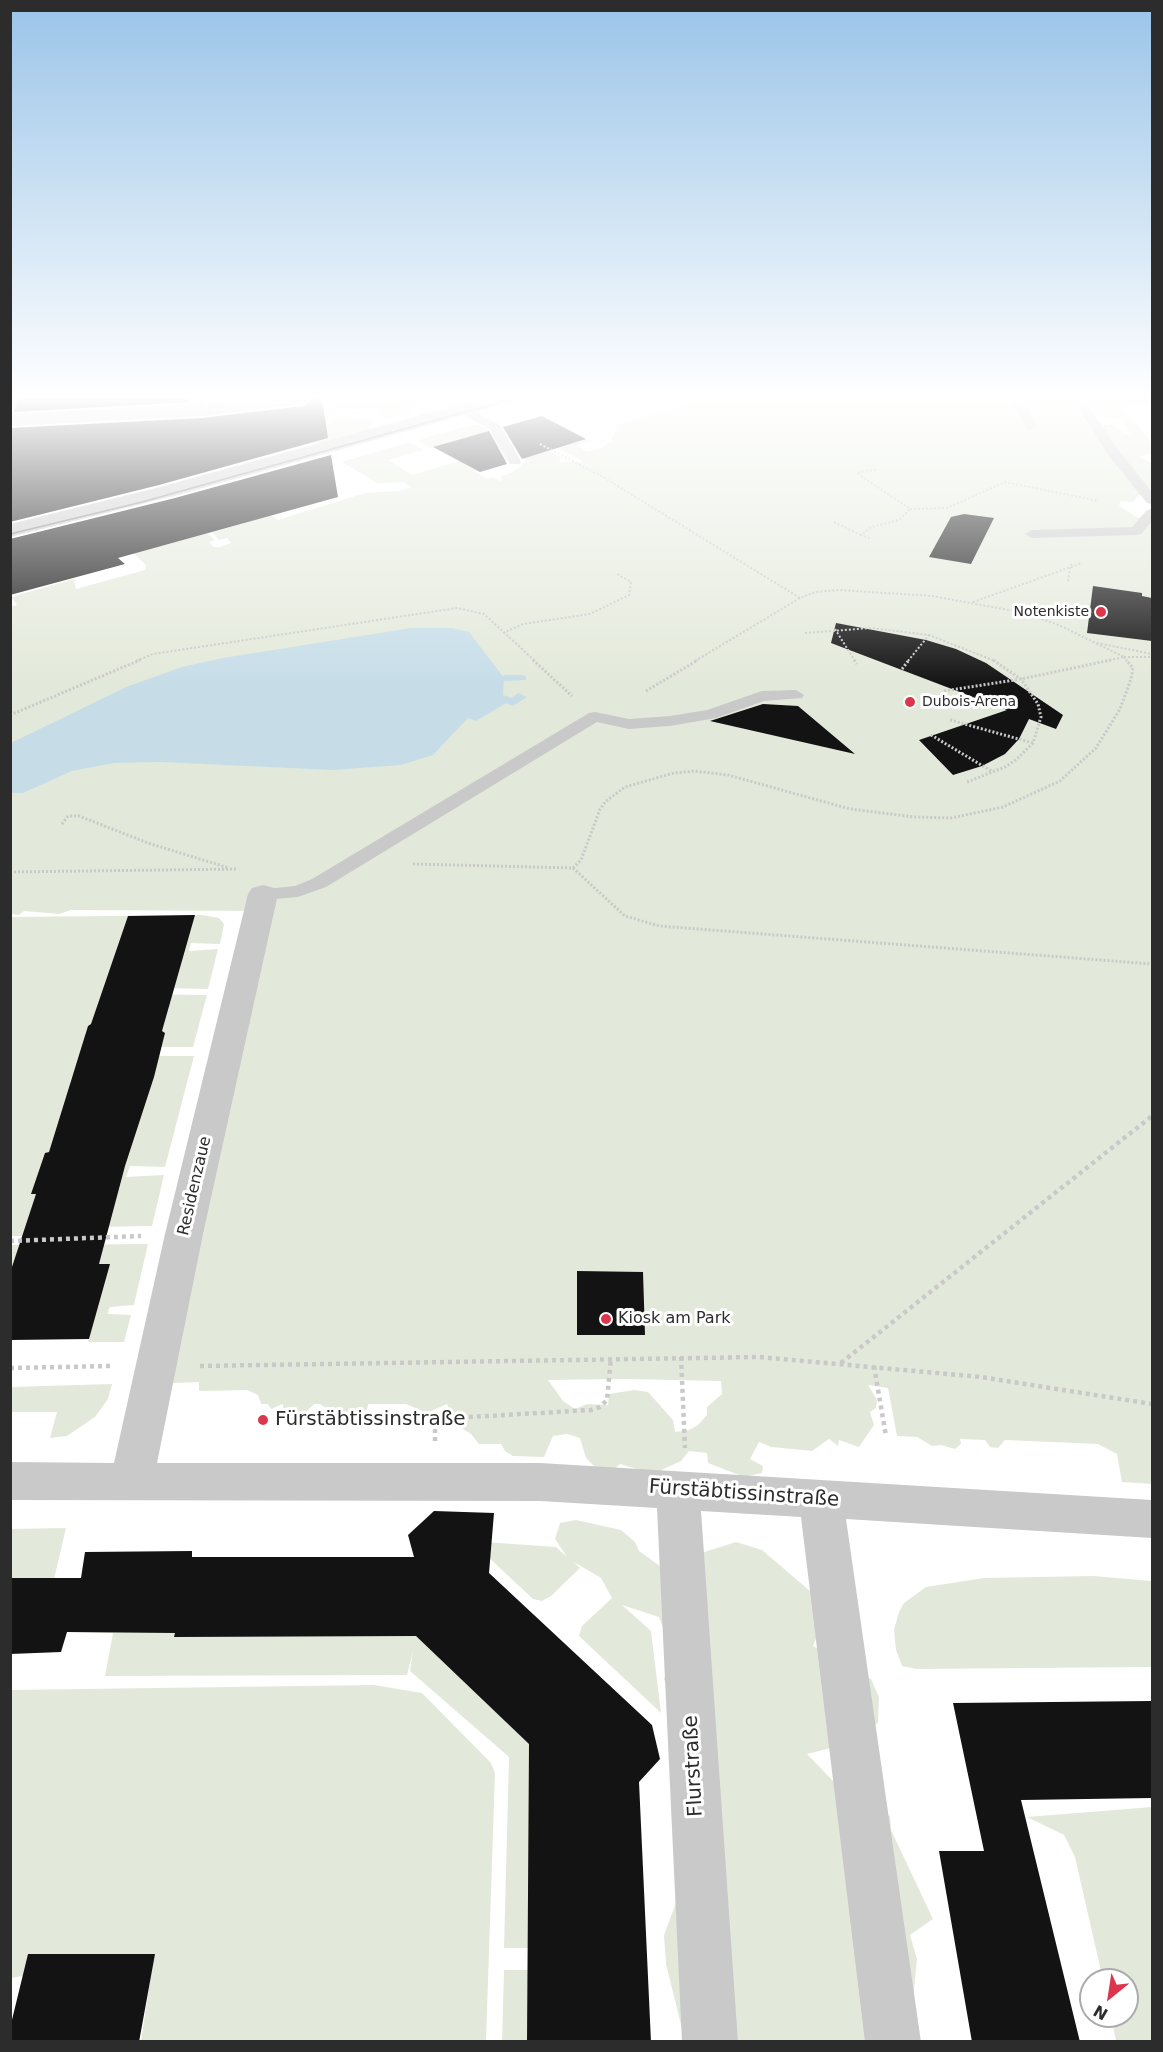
<!DOCTYPE html>
<meta charset="utf-8">
<style>
body{margin:0}
#map{position:relative;width:1163px;height:2052px;overflow:hidden;background:#fff;font-family:"DejaVu Sans",sans-serif}
canvas{display:block}
.frame{position:absolute;inset:0;border:12px solid #2c2c2c;pointer-events:none}
.north{position:absolute;left:1079px;top:1968px;width:60px;height:60px;box-sizing:border-box;background:#fff;border:2px solid #ababab;border-radius:50%;rotate:210deg;font-size:16px;font-weight:700;line-height:24px;text-align:center;color:#2c2c2c}
.north::after{content:'';display:block;margin:auto;width:21px;height:27px;background:#db364c;clip-path:polygon(50% 0,100% 100%,50% 72%,0 100%)}
</style>
<div id="map">
<canvas width="1163" height="2052"></canvas>
<div class="frame"></div>
<div class="north">N</div>
</div>
<script>
const ctx = document.querySelector('canvas').getContext('2d');
ctx.lineJoin = 'round';
function paint(path, color) { ctx.fillStyle = color; ctx.fill(path, 'evenodd'); }
const poly = rows => new Path2D(rows.map(r => 'M' + r).join(''));
function strokePath(path, color, width, dash) { ctx.strokeStyle = color; ctx.lineWidth = width; ctx.lineCap = dash ? 'butt' : 'round'; ctx.setLineDash(dash || []); ctx.stroke(path); }
function label(font, color, halo, rows, align = 'center') {
  ctx.font = font + ' "DejaVu Sans",sans-serif'; ctx.lineWidth = 6; ctx.setLineDash([]); ctx.textBaseline = 'middle'; ctx.strokeStyle = halo; ctx.fillStyle = color; for (const [text, x, y, turn = 0] of rows) {
    ctx.save(); ctx.translate(x, y); ctx.rotate((+turn || 0) * Math.PI / 180); ctx.textAlign = isNaN(turn) ? turn : align; if (halo) ctx.strokeText(text, 0, 0); ctx.fillText(text, 0, 0); ctx.restore();
  }
}
paint(poly([
 [331,398,337,398,343,405,386,398,445,398,440,402,408,406,406,408,413,412,390,419,382,418,374,408,293,412,335,406],
 [712,398,1116,398,1152,444,1152,453,1139,457,1152,463,1152,496,1139,495,1133,502,1121,501,1119,506,1138,518,1152,517,1152,1484,1122,1482,1117,1454,1098,1444,1005,1440,998,1448,990,1447,985,1440,960,1439,961,1444,955,1449,941,1445,932,1446,917,1437,897,1436,888,1388,868,1385,877,1400,876,1408,870,1412,874,1425,859,1447,839,1440,838,1446,829,1439,812,1451,771,1447,759,1442,750,1459,763,1466,762,1473,744,1477,708,1463,707,1453,689,1451,681,1461,653,1474,620,1464,613,1470,595,1467,586,1458,580,1438,567,1434,553,1436,544,1457,513,1456,505,1451,501,1444,479,1444,471,1434,448,1419,451,1413,447,1404,427,1413,406,1404,368,1404,367,1410,344,1415,332,1412,320,1404,314,1404,303,1415,283,1411,283,1404,271,1409,268,1404,261,1404,258,1395,247,1390,199,1391,199,1382,153,1384,259,911,71,910,59,914,24,911,19,915,11,914,10,607,17,605,11,597,74,579,76,589,145,570,146,565,112,533,166,545,207,533,215,540,209,542,214,547,221,547,231,543,227,538,219,540,212,532,246,523,245,498,278,520,365,493,399,491,411,487,403,482,377,483,342,462,410,442,423,450,388,460,412,475,486,453,461,439,430,448,418,440,472,425,479,425,494,434,508,460,473,471,488,479,493,477,502,482,502,476,513,472,526,461,505,429,561,457,559,462,584,462,558,448,586,439,592,441,577,445,587,452,602,448,613,440,611,439,618,428,616,425],
 [1083,416,1120,418,1132,435,1125,434,1114,425,1086,424],
 [623,1379,721,1381,722,1394,707,1407,707,1415,698,1425,689,1430,675,1432,673,1420,648,1392,634,1390,609,1394,608,1405,587,1404,575,1409,563,1401,548,1380],
 [345,415,354,419,371,420,373,424,368,427,370,429,348,437,318,444,310,441,319,427,329,426,327,424,332,424,330,420],
 [202,915,219,918,224,924,220,944,191,943,189,951,218,949,208,989,119,987,117,994,207,995,193,1047,158,1047,162,1044,165,1033,162,1031,169,1007,91,1024,88,1026,85,1034,88,1036,70,1082,71,1085,155,1056,194,1056,165,1167,130,1166,126,1177,164,1175,152,1226,94,1227,74,1236,11,1236,11,917],
 [148,1244,134,1305,110,1307,108,1311,108,1314,131,1315,124,1342,88,1342,99,1301,11,1273,10,1245],
 [112,1384,108,1399,95,1417,67,1436,50,1438,57,1412,11,1412,11,1387],
 [576,1520,621,1530,635,1542,639,1551,660,1566,736,1542,762,1550,810,1591,823,1621,813,1646,871,1679,879,1697,878,1723,839,1746,807,1754,835,1783,890,1816,891,1830,933,1919,910,1935,917,1959,913,1999,870,2028,864,2041,685,2041,666,1964,664,1935,676,1903,676,1715,664,1679,673,1655,659,1617,622,1605,651,1631,661,1713,579,1636,582,1626,612,1598,601,1578,574,1562,580,1568,551,1596,542,1601,533,1599,471,1541,556,1547,567,1557,555,1539,560,1523],
 [66,1528,51,1592,11,1596,10,1529],
 [1093,1576,1152,1581,1152,1667,916,1669,902,1666,896,1650,894,1630,899,1612,904,1603,926,1587,984,1578],
 [439,1625,545,1706,615,2041,502,2041,504,1970,540,1970,539,1948,504,1948,509,1757,410,1671,413,1651,407,1675,105,1676,113,1633,11,1631],
 [374,1685,422,1693,491,1763,495,1773,486,2041,141,2041,154,1954,11,1978,11,1690],
 [1152,1807,1152,2041,1116,2041,1111,2016,1127,2016,1127,1980,1103,1980,1075,1857,1064,1835,1027,1817]
]), '#e3e9da');
paint(poly([
 [411,628,452,628,469,632,504,678,503,695,512,698,518,693,527,697,513,706,506,703,476,721,468,718,433,755,401,765,333,770,160,762,114,763,72,771,23,793,11,793,11,743,126,687,182,667,223,658]
]), '#c6dde8');
paint(poly([
 [522,675,526,676,526,680,504,681,499,678,504,675,522,675]
]), '#c6dde8');
paint(poly([
 [18,398,188,398,190,402,14,412],
 [315,398,322,398,328,438,159,485,10,522,10,428,202,418,304,406],
 [542,416,586,439,522,459,503,427],
 [489,431,507,464,480,472,433,447],
 [331,455,338,497,118,558,125,564,10,595,10,539,175,498],
 [964,514,994,518,971,564,929,557,951,517],
 [1093,586,1142,593,1142,596,1152,598,1152,641,1087,633],
 [836,623,926,640,956,649,986,663,1063,715,1056,729,1029,719,1019,739,1005,754,982,766,953,775,919,740,1007,710,831,643],
 [763,704,798,706,855,754,710,721],
 [195,915,162,1031,165,1033,154,1077,125,1166,99,1264,110,1264,89,1339,10,1340,10,1273,36,1194,31,1194,45,1153,49,1152,88,1026,91,1024,128,916],
 [577,1271,643,1272,645,1335,577,1335],
 [434,1511,494,1513,489,1573,652,1725,660,1759,639,1782,651,2042,527,2042,529,1744,416,1636,174,1637,175,1633,67,1632,61,1652,10,1654,10,1578,81,1578,85,1552,192,1551,192,1557,414,1557,408,1535],
 [1152,1701,1152,1798,1021,1800,1080,2042,972,2042,939,1851,984,1851,953,1703],
 [28,1954,155,1954,139,2042,10,2042,10,2028]
]), '#131313');
strokePath(poly([
 [540,444,603,477,800,598],
 [910,509,947,508,1005,482,1098,501],
 [834,522,861,535],
 [870,538,861,535,871,527,899,520,910,509,857,473,878,469],
 [1068,581,1071,564],
 [973,602,1082,563],
 [835,629,855,661],
 [503,633,523,624,590,614,629,595,631,582,617,574],
 [805,633,871,628,929,635,995,661],
 [1097,643,1152,654],
 [1124,657,1152,657],
 [1124,657,1127,661],
 [136,661,153,654,457,608,484,614,535,661],
 [695,661,800,598,815,592,839,590,932,596,1020,612,1059,625,1124,657,1104,661],
 [908,661,929,635]
]), '#c9c9c9', 2, [2, 2]);
strokePath(poly([
 [533,660,572,696],
 [854,660,857,664],
 [902,669,909,660],
 [646,691,698,660],
 [944,691,1021,679,1111,660],
 [10,715,140,660],
 [950,720,1033,743],
 [931,735,993,772],
 [967,782,1005,767,1017,759,1033,743,1041,717,1038,704,1021,679,993,660],
 [62,824,68,816,79,816,148,843,229,868],
 [413,864,573,868,625,916,659,926,1152,964],
 [573,868,581,860,600,809,606,801,625,787,674,773,694,771,728,775,850,809,915,817,951,818,1003,807,1060,781,1096,748,1120,709,1131,679,1133,668,1126,660],
 [10,872,238,869]
]), '#c9c9c9', 3, [2, 2]);
strokePath(poly([
 [10,1241,141,1236],
 [681,1357,685,1448],
 [841,1363,1152,1116],
 [200,1366,759,1357,981,1377,1152,1404],
 [874,1366,886,1436],
 [10,1368,112,1366],
 [435,1441,435,1419,591,1410,600,1407,607,1400,611,1358]
]), '#c9c9c9', 4.5, [4, 4]);
paint(poly([
 [190,398,202,398,208,410,206,413,198,413,190,398],
 [1038,398,1152,398,1152,404,1088,405,1119,451,1152,492,1152,504,1147,503,1109,456,1076,405,1026,405,1037,426,1031,430,1027,429,1012,402,1018,398,1038,398],
 [462,405,499,424,521,461,520,464,510,464,490,429,458,412,456,409,462,405],
 [1152,509,1152,521,1141,534,1136,535,1032,538,1025,534,1032,530,1132,527,1147,510,1152,509],
 [796,690,804,695,802,698,764,701,716,718,670,726,629,729,597,722,326,887,298,897,263,900,253,894,256,890,295,886,312,879,589,713,595,712,629,719,670,716,707,710,762,691,796,690]
]), '#c9c9c9');
paint(poly([
 [255,398,313,398,304,404,202,416,10,426,10,414,202,404,255,398],
 [263,885,274,888,278,894,203,1234,157,1463,540,1463,1152,1500,1152,1538,846,1519,921,2042,865,2042,801,1517,701,1511,738,2042,682,2042,657,1508,540,1501,10,1500,10,1462,114,1463,165,1234,248,894,252,888,263,885]
]), '#c9c9c9');
paint(poly([
 [483,398,513,398,511,402,174,496,10,537,10,524,160,487,483,398]
]), '#c9c9c9');
strokePath(poly([
 [10,534,142,502,515,398]
]), '#818181', 1.5);
const sky = ctx.createLinearGradient(0, 0, 0, 685);
sky.addColorStop(0, '#9ac4e8');
sky.addColorStop(0.58, '#fff');
sky.addColorStop(1, '#ffffff00');
ctx.fillStyle = sky;
ctx.fillRect(0, 0, 1163, 685);
for (const [x, y, r, color] of [
 [1101,612,6,"#db364c"],
 [910,702,6,"#db364c"],
 [606,1319,6,"#db364c"],
 [263,1420,6,"#db364c"]
]) { const dot = new Path2D(); dot.arc(x, y, r, 0, 2 * Math.PI); ctx.fillStyle = color; ctx.fill(dot); strokePath(dot, '#fff', 2); }
label('14px', '#2c2c2c', '#fff', [
 ["Notenkiste",1089,612],
 ["Dubois-Arena",922,702,"left"]
], 'right');
label('16px', '#2c2c2c', '#fff', [
 ["Residenzaue",195,1186,-77]
]);
label('16px', '#2c2c2c', '#fff', [
 ["Kiosk am Park",618,1319]
], 'left');
label('20px', '#2c2c2c', '#fff', [
 ["Fürstäbtissinstraße",275,1420]
], 'left');
label('20px', '#2c2c2c', '#fff', [
 ["Fürstäbtissinstraße",744,1494,4],
 ["Flurstraße",694,1766,-93]
]);
</script>
